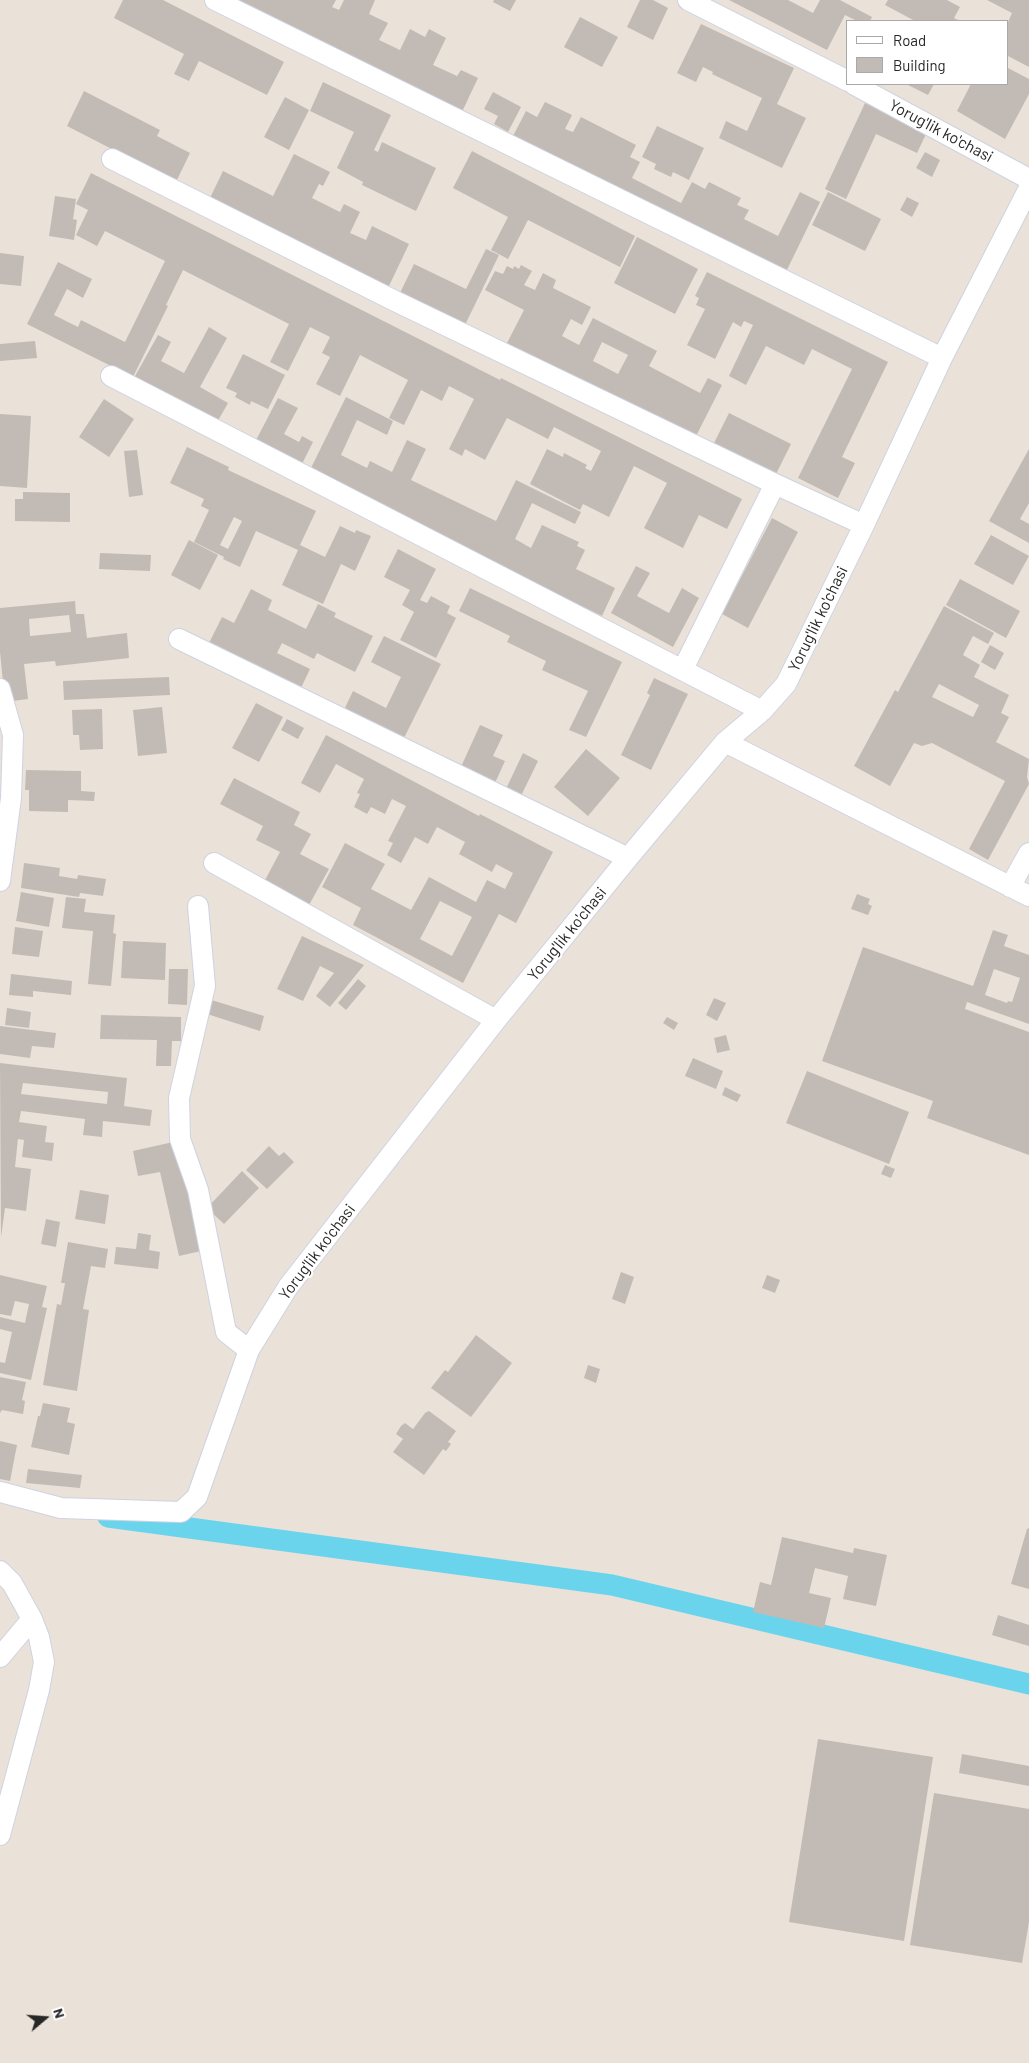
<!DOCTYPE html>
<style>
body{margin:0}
#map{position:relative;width:1029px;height:2063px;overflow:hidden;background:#eae1d9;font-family:Barlow,sans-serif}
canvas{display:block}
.legend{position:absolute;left:846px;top:20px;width:162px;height:65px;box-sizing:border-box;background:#fff;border:1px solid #a9a9a9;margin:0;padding:6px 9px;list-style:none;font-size:15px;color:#272727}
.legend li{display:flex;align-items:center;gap:10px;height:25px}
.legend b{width:25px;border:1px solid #a9a9a9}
.north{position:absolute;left:20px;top:1993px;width:50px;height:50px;-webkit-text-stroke:4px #fff;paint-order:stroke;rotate:72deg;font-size:14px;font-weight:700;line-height:20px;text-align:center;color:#272727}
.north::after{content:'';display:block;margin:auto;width:18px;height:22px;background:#272727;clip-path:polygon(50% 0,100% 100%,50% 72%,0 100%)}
</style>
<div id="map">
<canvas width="1029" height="2063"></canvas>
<ul class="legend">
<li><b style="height:6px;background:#fff"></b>Road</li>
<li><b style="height:14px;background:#c2bbb5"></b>Building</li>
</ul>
<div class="north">N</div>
</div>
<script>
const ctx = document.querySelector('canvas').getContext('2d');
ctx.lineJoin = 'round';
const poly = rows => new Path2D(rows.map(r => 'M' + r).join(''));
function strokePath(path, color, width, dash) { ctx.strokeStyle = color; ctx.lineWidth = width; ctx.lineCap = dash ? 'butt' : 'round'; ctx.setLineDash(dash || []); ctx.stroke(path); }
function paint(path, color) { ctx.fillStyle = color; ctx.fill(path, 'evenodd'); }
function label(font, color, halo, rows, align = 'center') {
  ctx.font = font + ' Barlow,sans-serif'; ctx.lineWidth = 4; ctx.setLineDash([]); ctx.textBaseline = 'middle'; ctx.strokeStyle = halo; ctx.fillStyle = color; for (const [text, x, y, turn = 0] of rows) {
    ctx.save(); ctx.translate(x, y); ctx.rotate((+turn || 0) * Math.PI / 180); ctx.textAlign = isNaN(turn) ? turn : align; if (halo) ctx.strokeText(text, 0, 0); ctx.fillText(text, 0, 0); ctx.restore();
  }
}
strokePath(poly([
 [108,1517,612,1585,1029,1684]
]), '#6bd4ed', 21);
paint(poly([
 [123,0,163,0,284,62,267,95,199,61,189,81,174,74,184,54,114,18],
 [237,0,336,0,332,7,339,10,344,0,375,0,369,14,388,23,379,40,400,50,410,29,425,37,429,29,446,38,433,65,457,76,461,70,478,78,461,114],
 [494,0,516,0,510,11,493,2],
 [640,0,653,0,668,8,653,40,627,27],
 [729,0,788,0,813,13,820,0,840,0,872,17,870,21,857,21,845,15,827,50],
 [888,0,947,0,960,7,954,18,960,21,915,21,885,5],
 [987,0,1029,0,1029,67,1008,56,1008,22,1012,13],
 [580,17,618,37,602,67,564,47],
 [701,24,794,68,777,104,806,118,782,168,719,138,726,121,747,131,762,98,712,74,713,72,703,67,696,82,677,73],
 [1008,68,1029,79,1029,94,1005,139,957,111,971,84,1008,84],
 [323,82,391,115,374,150,378,152,382,142,436,168,416,211,362,185,363,182,337,168,354,132,310,111],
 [906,84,934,84,928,95],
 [84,91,160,130,157,136,190,153,176,182,67,126],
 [493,92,521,107,508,132,494,124,498,116,484,109],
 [285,97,309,110,289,150,264,137],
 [545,102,572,115,565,129,573,132,581,117,636,145,630,157,640,162,632,178,681,203,692,182,705,189,709,182,741,198,737,205,749,210,744,219,778,236,800,192,820,202,784,276,512,138,526,111,537,117],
 [865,103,927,132,917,153,876,134,846,199,825,189],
 [657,126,704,148,689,180,673,172,671,177,654,169,656,164,642,157],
 [472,151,635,236,620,267,528,220,508,259,491,250,508,217,453,188],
 [925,152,940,160,932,177,916,168],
 [294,154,330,172,323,186,319,184,312,198,340,212,344,204,360,212,350,233,366,240,372,226,409,244,388,288,209,200,223,171,273,196],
 [91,173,500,380,501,378,742,499,727,529,699,515,683,548,644,528,667,483,634,466,609,517,583,504,580,510,530,484,547,449,563,457,564,453,587,465,585,468,591,471,601,451,554,427,548,439,507,418,485,460,465,449,462,456,449,449,474,399,449,386,442,401,421,390,404,425,389,418,408,380,360,355,340,396,316,384,330,357,322,353,330,337,310,327,288,371,270,362,289,324,183,270,166,305,168,306,133,377,27,324,58,262,92,279,83,298,67,289,54,315,78,327,81,320,125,342,165,261,105,231,97,246,76,235,88,210,76,204],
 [828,192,881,219,865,251,812,225],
 [55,196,76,199,73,219,77,220,74,240,49,236],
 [907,197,919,203,912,217,900,210],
 [637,237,698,269,675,314,614,283],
 [486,249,499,255,465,325,400,293,414,264,466,289],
 [0,253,24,256,21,286,0,284],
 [521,265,532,271,524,285,535,290,543,273,556,280,553,288,591,307,582,325,571,319,562,336,579,345,593,318,657,351,649,366,700,393,708,378,722,385,694,440,506,345,524,310,485,290,495,271,503,274,507,266,513,269,514,266,519,269],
 [602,342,628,355,618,374,593,361],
 [707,272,888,362,842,457,855,463,838,498,798,478,852,369,812,349,804,365,766,346,746,385,729,376,753,325,744,321,741,327,733,322,715,359,687,345,705,309,696,305,699,298,695,296],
 [209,327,227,338,200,387,228,403,215,426,134,378,158,335,171,342,161,361,184,373],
 [35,341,37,358,0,361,0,344],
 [243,354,285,375,268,409,251,401,250,405,235,397,237,393,226,388],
 [346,397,393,421,387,435,357,420,341,455,367,468,370,461,392,472,407,440,426,449,411,480,496,521,516,480,581,512,575,524,532,503,515,539,531,548,542,525,579,542,577,546,585,550,576,569,615,588,602,616,479,556,480,554,309,472],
 [278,398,298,408,284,434,299,442,302,436,313,442,300,468,254,444],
 [104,399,134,419,109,457,79,437],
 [729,413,791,444,775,476,713,445],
 [0,414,31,416,27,488,0,486],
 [187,447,229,467,228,470,316,511,300,545,325,557,340,526,355,533,356,530,371,536,355,571,341,564,323,604,282,585,298,550,256,531,240,567,223,559,224,557,194,542,209,510,201,506,204,499,170,483],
 [234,517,242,521,228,549,220,545],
 [1029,449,1029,503,1020,519,1029,524,1029,543,989,521],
 [137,450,143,495,129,497,124,451],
 [23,492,70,493,70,522,15,521,15,499,23,499],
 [772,518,798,532,748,628,722,614],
 [991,535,1029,556,1013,585,974,564],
 [189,540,218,555,200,590,171,575],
 [398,549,436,569,420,600,427,603,431,596,450,606,447,613,456,618,436,658,400,640,414,612,402,605,410,590,384,577],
 [100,553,151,555,150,571,99,569],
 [636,566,650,573,637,596,669,613,682,588,699,598,673,647,611,613],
 [960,579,1020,611,1006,638,946,605],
 [470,588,622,662,586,737,569,730,588,691,542,670,546,661,507,642,510,636,459,611],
 [251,589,272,600,268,610,306,629,318,604,336,613,334,617,373,636,355,672,317,653,314,659,282,643,277,653,310,669,301,688,209,643,222,617,234,623],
 [75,601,76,614,84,614,87,638,127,633,129,658,56,666,55,661,24,664,28,699,5,702,0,652,0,608],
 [69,615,71,632,30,636,29,619],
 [944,606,994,633,988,644,973,636,963,655,980,665,974,677,1009,695,1001,713,1009,717,996,742,1029,759,1027,777,1029,784,988,860,969,849,1005,781,932,743,922,746,914,743,890,786,854,766,895,690,898,692],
 [939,684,979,705,973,717,932,697],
 [384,636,441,664,403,740,344,710,353,691,386,708,401,677,371,662],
 [990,645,1004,653,995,670,981,662],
 [169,677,170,695,64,700,63,681],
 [654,678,688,694,651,770,621,755,650,695,647,693],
 [256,703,283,717,259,762,232,748],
 [162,707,167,753,138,756,133,710],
 [102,709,103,749,80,750,79,735,73,735,72,710],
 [287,719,304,728,298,739,281,730],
 [480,725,503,735,493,756,505,761,494,785,460,769],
 [326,735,479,816,480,814,553,852,516,923,499,914,463,983,353,925,361,908,322,887,345,843,385,864,371,889,411,910,429,877,476,902,487,880,505,889,513,873,496,864,492,872,459,854,465,842,437,827,428,844,415,837,401,863,387,855,393,843,388,841,406,806,392,799,385,814,371,807,367,814,354,807,360,794,357,793,364,779,336,764,320,793,301,783],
 [440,901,472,917,452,956,420,939],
 [586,749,620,778,588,816,554,787],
 [523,753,538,761,520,798,505,791],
 [26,770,81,771,81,791,95,792,94,801,68,800,68,812,29,811,29,790,25,790],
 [234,778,300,812,294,825,311,834,300,854,329,869,309,905,264,882,280,852,256,840,263,826,220,804],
 [24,863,60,868,59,876,77,879,78,875,106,879,103,896,80,893,79,897,21,888],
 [21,892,54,898,49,927,16,921],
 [857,894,870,899,868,904,872,906,868,915,851,909],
 [66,897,86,899,84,912,115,915,113,933,116,934,111,986,88,984,93,931,62,928],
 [15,927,43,931,39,957,12,954],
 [993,930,1008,935,1004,946,1029,955,1029,1024,967,1002,965,1009,1029,1032,1029,1155,927,1118,933,1101,822,1061,863,947,973,986],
 [994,969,1020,978,1012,1002,1008,1001,1007,1003,985,995],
 [302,936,364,965,330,1007,316,996,334,973,320,966,303,1001,277,989],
 [123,941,166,943,165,980,121,978],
 [169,969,188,969,187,1005,168,1004],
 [11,974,72,981,71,995,33,991,33,997,9,995],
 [358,979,366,986,346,1010,338,1003],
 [714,998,726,1003,717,1021,706,1015],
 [208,999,264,1016,260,1031,204,1013],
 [7,1008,31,1012,29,1028,5,1025],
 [101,1015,181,1017,181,1041,172,1041,171,1066,156,1066,157,1040,100,1039],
 [667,1017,678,1023,674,1030,663,1023],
 [0,1026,56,1033,54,1048,32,1046,30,1058,0,1054],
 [726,1035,730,1050,717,1053,714,1038],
 [693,1058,723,1071,716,1089,685,1076],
 [0,1063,127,1078,124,1106,152,1110,150,1126,103,1121,102,1137,83,1135,85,1119,21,1111,19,1122,47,1126,45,1142,54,1143,52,1161,22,1157,24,1140,18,1139,15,1167,31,1169,26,1211,5,1208,1,1237],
 [23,1083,108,1092,107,1104,21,1094],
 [807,1071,909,1112,889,1164,786,1123],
 [725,1087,741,1095,737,1102,722,1095],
 [173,1142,179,1167,183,1167,201,1251,179,1256,160,1172,138,1176,133,1151],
 [269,1146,279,1156,284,1152,294,1162,267,1189,246,1170],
 [885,1165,895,1169,891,1178,881,1174],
 [242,1171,259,1188,224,1224,207,1208],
 [80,1190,109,1195,105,1224,75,1219],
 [46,1219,60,1222,56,1247,41,1244],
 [138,1233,151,1235,149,1250,160,1252,158,1269,114,1264,116,1247,136,1249],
 [68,1242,108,1249,105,1268,91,1266,83,1309,89,1310,77,1391,43,1385,57,1304,61,1305,65,1283,61,1283],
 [621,1272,634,1277,625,1304,612,1299],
 [0,1275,47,1286,42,1307,47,1308,31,1380,0,1373,0,1362,5,1363,12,1332,0,1329,0,1317,25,1323,29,1304,15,1301,11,1316,0,1314],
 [767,1275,780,1280,775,1293,762,1288],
 [476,1335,512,1363,471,1417,431,1388,445,1370,448,1372],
 [588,1365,600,1369,596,1383,584,1378],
 [0,1377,26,1382,22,1400,25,1401,23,1414,2,1410,0,1413],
 [43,1403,70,1408,67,1422,75,1424,69,1455,31,1447,38,1416,40,1416],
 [429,1411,456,1431,448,1442,451,1444,446,1451,443,1449,424,1475,393,1452,403,1439,396,1434,401,1426,405,1423,413,1429,425,1413],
 [0,1441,17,1445,10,1481,0,1479],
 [28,1469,82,1475,80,1488,26,1483],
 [1029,1528,1029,1589,1011,1584,1027,1529],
 [782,1537,853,1553,854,1548,887,1555,876,1606,843,1599,848,1576,815,1568,809,1593,831,1598,824,1628,753,1612,760,1582,771,1585],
 [998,1615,1029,1625,1029,1646,992,1635],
 [818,1739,933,1757,904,1941,789,1922],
 [962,1754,1029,1766,1029,1786,959,1773],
 [934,1793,1029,1809,1029,1922,1022,1963,910,1945]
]), '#c2bbb5');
const minor = poly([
 [215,0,942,358],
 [688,0,848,81],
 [853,84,1029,179],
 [112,159,395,301,775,484,864,525],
 [111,376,762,711],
 [179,639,628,858],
 [683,669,775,484],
 [0,689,13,735,11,798,0,881],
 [725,742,1029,896],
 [214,863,496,1020],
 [1010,887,1029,853],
 [198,906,205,986,179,1098,180,1139,198,1190,226,1332,249,1350],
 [0,1492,61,1508,181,1512,197,1497,249,1350,288,1287,496,1020,628,858,725,742,762,711,786,684,864,525,942,358,1029,188],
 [0,1571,12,1583,32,1619,39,1637,44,1662,39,1690,0,1835],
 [0,1657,32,1619]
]);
strokePath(minor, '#ced3e1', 22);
strokePath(minor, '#fff', 20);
label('16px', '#272727', '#fff', [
 ["Yorug'lik ko'chasi",941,131,28],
 ["Yorug'lik ko'chasi",818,619,-64],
 ["Yorug'lik ko'chasi",567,934,-51],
 ["Yorug'lik ko'chasi",317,1252,-53]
]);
</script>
